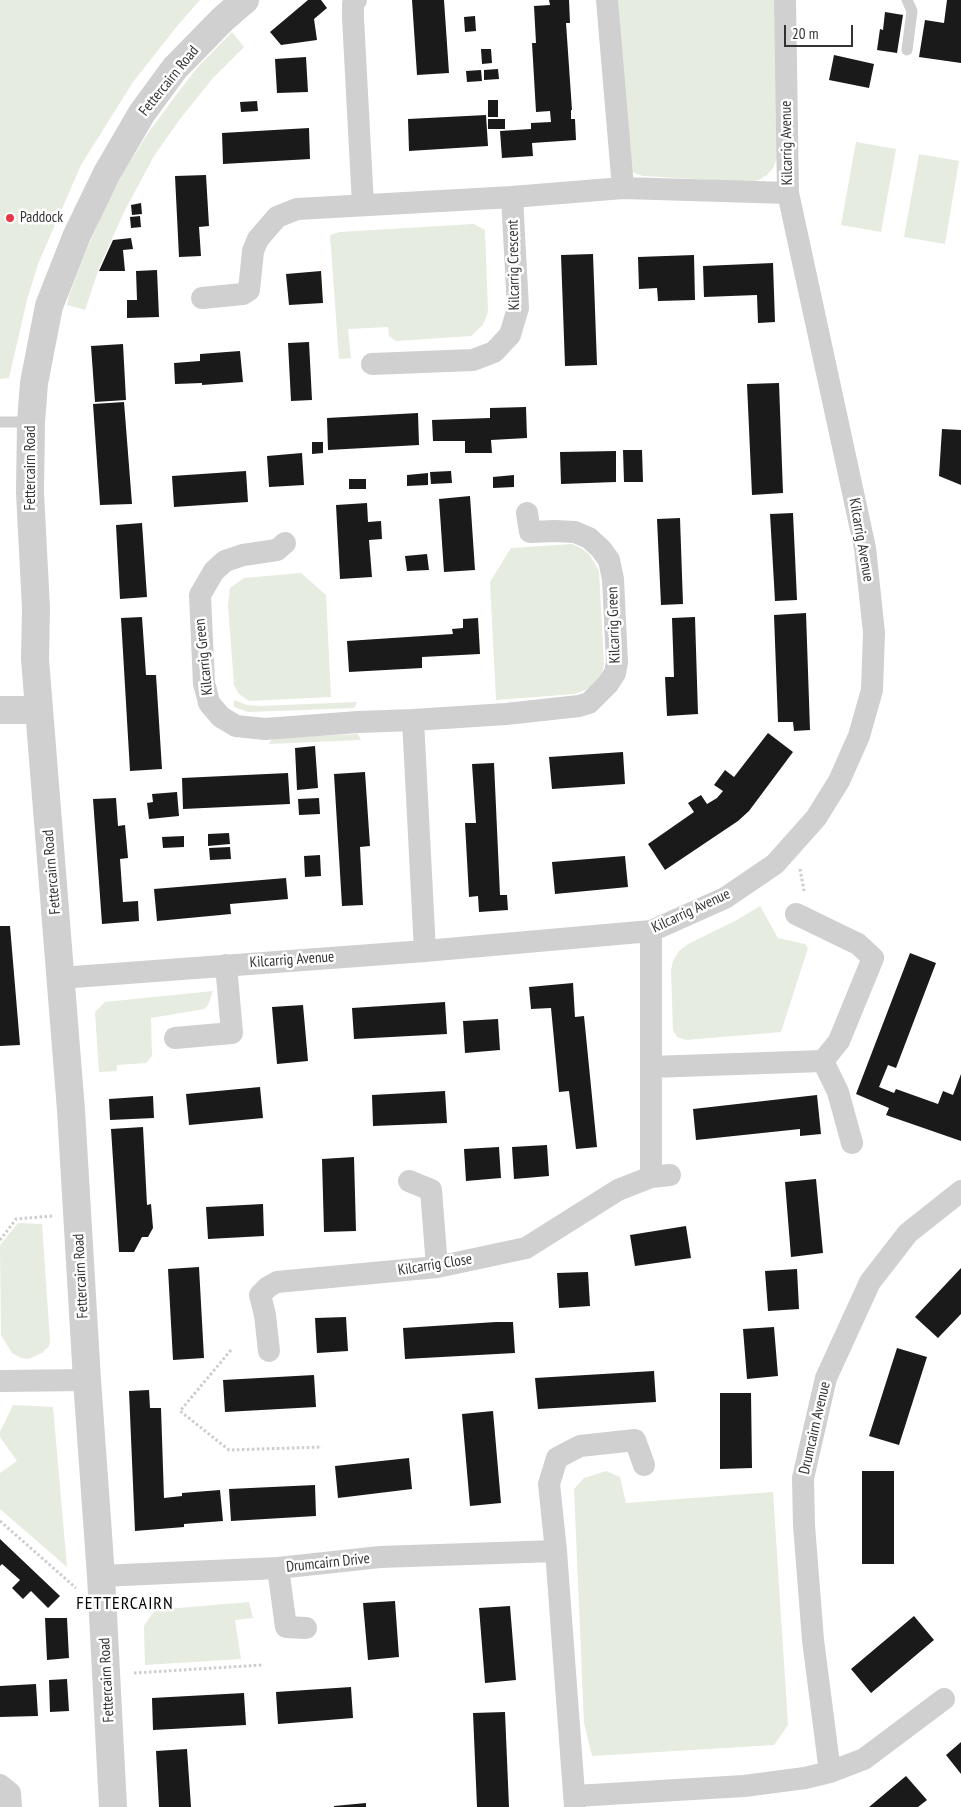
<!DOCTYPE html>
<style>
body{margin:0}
#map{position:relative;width:961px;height:1807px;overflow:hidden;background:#fff;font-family:"PT Sans Narrow",sans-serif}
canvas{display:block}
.scale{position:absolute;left:784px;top:25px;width:69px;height:22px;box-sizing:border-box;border:2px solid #333;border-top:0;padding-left:6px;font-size:15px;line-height:18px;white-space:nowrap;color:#333;-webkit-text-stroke:4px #fff;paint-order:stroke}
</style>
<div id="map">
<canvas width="961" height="1807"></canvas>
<div class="scale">20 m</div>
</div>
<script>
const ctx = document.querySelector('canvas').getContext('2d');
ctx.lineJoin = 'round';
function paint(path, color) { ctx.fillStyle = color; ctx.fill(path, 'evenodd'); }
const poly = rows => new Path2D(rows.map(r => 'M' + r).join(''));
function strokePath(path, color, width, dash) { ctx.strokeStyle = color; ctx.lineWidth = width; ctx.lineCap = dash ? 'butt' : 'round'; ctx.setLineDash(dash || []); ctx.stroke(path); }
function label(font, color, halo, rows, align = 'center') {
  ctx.font = font + ' "PT Sans Narrow",sans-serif'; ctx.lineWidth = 5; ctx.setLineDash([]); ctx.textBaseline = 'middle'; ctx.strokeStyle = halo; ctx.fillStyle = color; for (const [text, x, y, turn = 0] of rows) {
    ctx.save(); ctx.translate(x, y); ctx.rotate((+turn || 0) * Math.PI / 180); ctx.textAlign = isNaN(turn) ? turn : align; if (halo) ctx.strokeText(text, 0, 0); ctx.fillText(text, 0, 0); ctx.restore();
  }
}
paint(poly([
 [0,0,200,0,178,25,133,82,81,165,38,264,27,300,9,378,0,379],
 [618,0,778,0,778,156,773,168,767,175,759,180,749,182,643,176,631,172],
 [232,32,244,47,213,78,180,119,154,156,125,210,100,265,85,310,67,305,69,295,82,261,102,214,123,173,148,133,177,94,197,68],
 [856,142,896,149,881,232,841,225],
 [919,154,959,161,945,244,904,237],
 [474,224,485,230,488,312,483,325,471,336,396,341,389,336,388,327,348,329,351,358,339,359,330,235,340,232],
 [572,544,581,548,589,554,599,571,604,665,602,674,595,684,585,690,575,694,496,700,490,582,511,548],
 [301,573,326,595,331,697,249,701,238,693,234,685,228,605,230,588,244,578],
 [234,700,247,705,261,706,357,702,354,708,248,712,234,707],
 [358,734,361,740,269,744,272,738],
 [760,906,778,938,805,944,808,948,781,1032,686,1040,677,1037,673,1030,671,970,673,961,679,951,688,944,737,920],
 [213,991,208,1005,204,1009,151,1018,152,1056,146,1063,117,1065,117,1071,99,1072,95,1012,105,1002],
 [18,1223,42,1224,50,1341,49,1346,42,1353,28,1359,21,1358,12,1353,1,1335,0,1245],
 [13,1405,53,1407,67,1567,0,1509,0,1473,17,1461,0,1437,0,1432],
 [606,1471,620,1477,626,1503,773,1492,788,1725,774,1745,592,1756,584,1723,574,1489,584,1478],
 [249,1602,253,1618,235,1620,241,1659,145,1665,144,1626,155,1610]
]), '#e6ecdf');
paint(poly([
 [308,0,321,0,327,8,314,19,317,40,281,45,270,32],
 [412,0,444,0,449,73,417,75],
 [549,0,569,0,570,23,566,23,572,110,571,110,571,119,575,119,576,140,532,143,533,156,502,158,500,131,531,129,531,123,551,122,550,111,536,112,532,43,536,43,534,6,550,5],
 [947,0,961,0,961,63,919,57,925,20,944,23],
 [885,12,903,15,897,53,877,50,880,29,883,30],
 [475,16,476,31,465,32,464,17],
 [481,49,491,49,492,63,482,64],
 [834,55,874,64,869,88,829,80],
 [306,57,308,92,277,93,275,59],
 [498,69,499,79,484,80,484,70],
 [481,70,482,81,467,82,466,71],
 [488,100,498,100,498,117,488,117],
 [257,101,258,111,241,112,240,102],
 [486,115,488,146,409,151,408,119],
 [488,119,505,119,505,129,488,129],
 [309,128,310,159,223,164,222,133],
 [206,175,209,226,199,227,201,256,179,257,175,176],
 [141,203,142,214,132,215,131,205],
 [140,216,141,227,131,228,130,217],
 [131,238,133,249,123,250,125,271,99,271,113,240],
 [593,254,597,365,565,366,561,255],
 [694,255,695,300,658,301,657,288,639,289,638,257],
 [773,263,775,322,758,323,757,295,704,297,703,266],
 [157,270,159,317,127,318,127,300,137,300,136,271],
 [321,271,323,303,289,305,286,274],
 [309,342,312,400,291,401,288,343],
 [123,344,126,400,95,402,91,346],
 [240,351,243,382,202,385,202,383,175,384,174,363,200,361,200,354],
 [779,383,783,493,752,495,747,384],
 [124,402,132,504,100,505,93,404],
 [526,407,527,438,491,440,492,453,465,453,465,441,433,441,432,420,490,418,490,408],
 [418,413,419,445,328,450,327,418],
 [942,429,961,430,961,485,939,476],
 [312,442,323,442,323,453,312,454],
 [623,450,642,450,643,482,624,482],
 [616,451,616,482,561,484,560,452],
 [302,453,304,485,269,487,267,456],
 [246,471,248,502,174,507,172,476],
 [451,471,452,483,431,484,430,472],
 [428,473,428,485,407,486,407,475],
 [514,475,514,487,493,488,493,477],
 [349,479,366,479,366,489,349,489],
 [470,496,475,570,444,572,439,499],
 [367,503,368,522,381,521,382,539,369,540,372,577,340,579,336,505],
 [793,513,797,600,775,601,770,514],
 [680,518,683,604,661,605,657,519],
 [142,523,147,597,120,599,116,525],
 [427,554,429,570,407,571,405,556],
 [806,613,810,730,794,731,793,722,778,722,774,615],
 [142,617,146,675,156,675,162,769,130,771,121,618],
 [695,617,698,714,667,716,665,677,674,677,672,618],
 [478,618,480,654,422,657,422,668,349,672,347,641,453,634,452,629,463,628,463,619],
 [768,733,793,752,749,811,738,821,665,870,648,844,694,812,688,803,701,795,707,804,717,798,723,791,714,785,725,770,734,777],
 [315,746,318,788,297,790,295,748],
 [623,752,625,784,552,789,549,757],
 [494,763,500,895,507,895,508,910,479,912,478,896,469,897,465,823,476,823,472,764],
 [365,772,370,846,360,847,363,905,342,906,334,774],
 [288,773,290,804,183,809,182,778],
 [177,792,179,816,149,819,147,803,153,802,152,794],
 [116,798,118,826,125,825,128,858,120,859,123,902,138,901,139,921,102,924,93,799],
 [319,798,320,814,299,815,298,799],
 [229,833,230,844,208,846,208,834],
 [184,836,184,847,163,848,162,837],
 [230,847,231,859,210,860,209,848],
 [320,855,321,876,305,877,304,856],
 [625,856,628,887,555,894,552,862],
 [286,878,288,899,230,904,231,914,157,921,154,889],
 [0,926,10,926,20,1045,0,1046],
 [910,953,936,963,896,1068,888,1065,879,1087,894,1093,896,1089,938,1104,943,1091,953,1095,961,1074,961,1141,886,1115,889,1108,856,1094],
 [573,983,575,1017,584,1016,597,1147,576,1149,569,1091,559,1092,551,1008,531,1009,529,987],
 [445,1002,447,1034,354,1039,352,1008],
 [303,1005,308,1061,277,1064,272,1007],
 [498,1019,500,1050,465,1053,463,1021],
 [260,1087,263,1118,189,1125,186,1094],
 [445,1091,447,1123,373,1126,372,1095],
 [817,1095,821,1134,800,1136,800,1129,696,1140,693,1109],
 [153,1096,154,1118,110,1120,109,1099],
 [143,1127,147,1205,151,1204,153,1228,148,1237,142,1237,134,1252,119,1252,111,1129],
 [547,1145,549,1176,514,1179,512,1147],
 [499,1147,501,1178,466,1181,464,1149],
 [354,1157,356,1231,324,1232,322,1159],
 [816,1179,823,1253,791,1257,785,1182],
 [263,1204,264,1236,208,1239,206,1207],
 [686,1226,691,1258,635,1266,630,1235],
 [199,1267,204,1358,173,1360,168,1269],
 [961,1268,961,1314,938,1338,915,1317],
 [797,1269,799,1309,768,1311,765,1271],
 [588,1272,590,1306,559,1308,557,1273],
 [346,1317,348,1351,317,1353,315,1318],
 [496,1322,513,1322,515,1353,405,1359,403,1328],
 [774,1327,778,1376,747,1379,743,1329],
 [897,1348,927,1357,899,1445,869,1436],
 [654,1371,656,1402,538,1409,535,1378],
 [314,1375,316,1407,225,1412,223,1380],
 [149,1390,150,1408,161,1408,164,1498,182,1496,182,1493,220,1490,223,1521,184,1524,184,1527,135,1531,129,1391],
 [720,1393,751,1393,752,1468,720,1469],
 [493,1411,501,1503,470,1506,462,1414],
 [409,1458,412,1489,338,1498,335,1466],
 [862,1471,894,1471,894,1564,862,1564],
 [315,1485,316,1516,231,1521,229,1489],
 [0,1539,60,1596,48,1608,31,1591,23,1599,12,1588,20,1580,2,1564,0,1566],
 [395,1601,399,1657,368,1660,363,1603],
 [510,1606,516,1680,485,1683,479,1608],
 [914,1616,934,1640,871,1693,851,1669],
 [45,1618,67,1618,69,1658,47,1660],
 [67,1679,69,1711,50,1712,49,1680],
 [36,1684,38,1716,0,1717,0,1686],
 [351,1687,353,1718,278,1724,276,1692],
 [244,1693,246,1725,153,1730,152,1698],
 [505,1712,509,1807,477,1807,473,1713],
 [961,1742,961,1774,946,1755],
 [187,1749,191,1807,159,1807,156,1751],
 [906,1776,927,1800,918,1807,869,1807],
 [366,1803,366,1807,334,1807,334,1806]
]), '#1a1a1a');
strokePath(poly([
 [800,869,804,891],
 [0,1240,16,1219,52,1216],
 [231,1350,180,1411,229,1450,322,1447],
 [0,1521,76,1588],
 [134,1673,262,1665]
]), '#cdcdcd', 3, [2.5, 2.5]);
strokePath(poly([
 [907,50,912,11,907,0],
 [0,422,31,422]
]), '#d0d0d0', 11);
strokePath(poly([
 [356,0,353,4,353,18,363,205],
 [607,0,623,188],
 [202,298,243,294,249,290,253,251,258,239,277,217,297,209,512,197,623,188,788,193],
 [372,364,473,360,494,352,510,335,518,308,512,197],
 [285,543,277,550,243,555,225,561,214,571,200,595,204,684,206,690,209,703,221,717,236,726,265,729,358,722,413,720,506,714,579,706,589,703,608,684,615,673,617,662,613,579,609,560,601,549,589,538,575,532,555,531,530,532,527,513],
 [413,720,425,951],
 [651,931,651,1177],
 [60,978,425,951,651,931,725,898,775,864,816,818,839,781,859,736,872,690,874,633,865,548,788,193,785,0],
 [175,1038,232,1033,226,965],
 [823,1061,838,1092,852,1143],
 [651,1067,823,1061,839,1041,873,958,858,944,796,914],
 [409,1181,431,1190,437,1267],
 [269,1351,265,1315,260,1295,268,1287,277,1282,437,1267,526,1248,618,1190,651,1177,670,1175],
 [0,1381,87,1380],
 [278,1568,286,1627,306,1628],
 [101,1576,278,1568,380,1557,556,1551],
 [830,1772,813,1640,804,1525,803,1478,826,1378,870,1282,908,1233,961,1191],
 [0,1785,10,1793,11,1807],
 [575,1796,744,1786,805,1778,830,1772,864,1759,944,1699],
 [575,1807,556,1551,549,1484,557,1458,580,1446,635,1440,644,1465]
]), '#d0d0d0', 22);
strokePath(poly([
 [0,710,39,710],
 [113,1807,101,1576,87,1380,71,1110,35,659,36,608,30,493,31,422,34,383,49,306,77,235,107,173,142,113,175,68,223,19,245,0]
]), '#d0d0d0', 28);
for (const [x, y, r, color] of [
 [10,218,5,"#e63946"]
]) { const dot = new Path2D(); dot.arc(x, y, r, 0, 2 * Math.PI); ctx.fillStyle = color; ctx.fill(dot); strokePath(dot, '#fff', 2); }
label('15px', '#333', '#fff', [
 ["Fettercairn Road",169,81,-51],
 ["Kilcarrig Avenue",787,143,-91],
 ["Kilcarrig Crescent",514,265,-91],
 ["Fettercairn Road",31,468,-90],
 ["Kilcarrig Avenue",861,540,80],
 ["Kilcarrig Green",614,625,-92],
 ["Kilcarrig Green",204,657,-96],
 ["Fettercairn Road",52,872,-95],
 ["Kilcarrig Avenue",691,911,-25],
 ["Kilcarrig Avenue",292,960,-4],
 ["Kilcarrig Close",435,1265,-9],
 ["Fettercairn Road",81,1276,-93],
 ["Drumcairn Avenue",815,1428,-77],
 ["Drumcairn Drive",328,1563,-6],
 ["Fettercairn Road",107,1680,-93]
]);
label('15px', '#333', '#fff', [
 ["Paddock",20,218]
], 'left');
ctx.letterSpacing = '1px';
label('18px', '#000', '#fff', [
 ["FETTERCAIRN",125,1604]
]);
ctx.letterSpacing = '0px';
</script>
